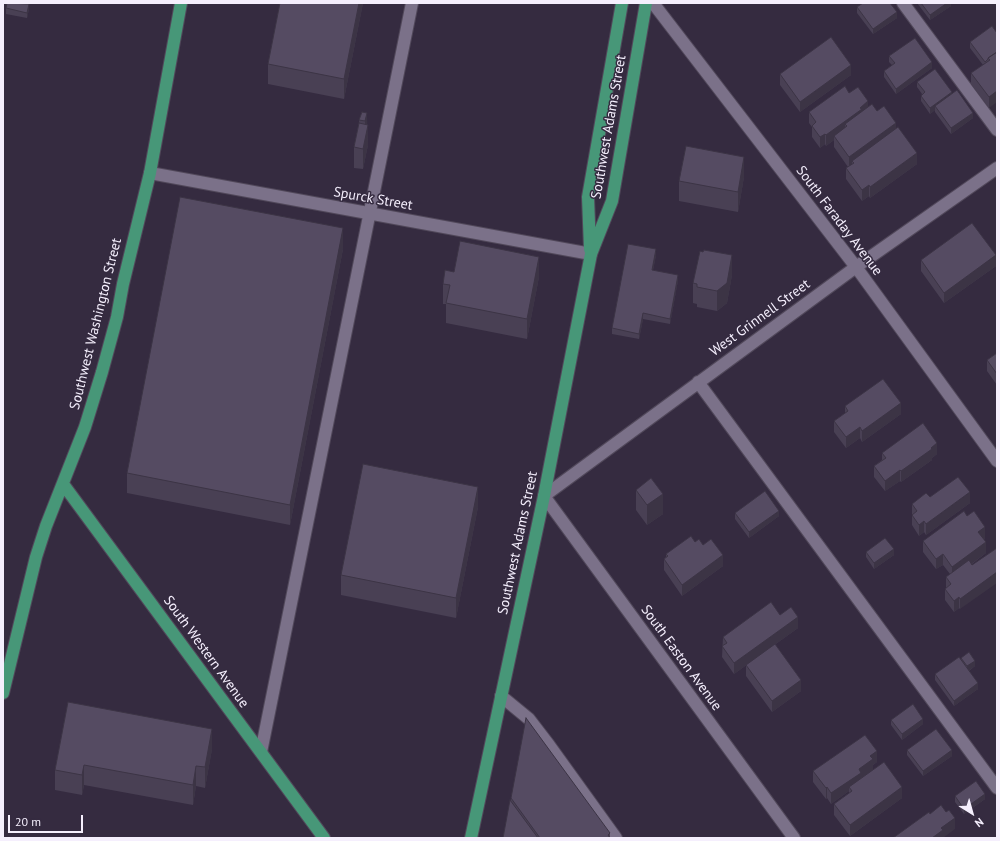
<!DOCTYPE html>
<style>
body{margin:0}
#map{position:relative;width:1000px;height:841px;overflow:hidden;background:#352b40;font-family:"PT Sans",sans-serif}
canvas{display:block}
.frame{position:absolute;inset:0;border:4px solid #f5effd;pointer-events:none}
.north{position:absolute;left:952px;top:793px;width:40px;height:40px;-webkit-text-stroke:3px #352b40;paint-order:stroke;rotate:143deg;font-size:11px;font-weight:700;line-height:16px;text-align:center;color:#f5effd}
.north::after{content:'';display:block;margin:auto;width:14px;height:18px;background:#f5effd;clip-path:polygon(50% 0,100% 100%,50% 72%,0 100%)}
.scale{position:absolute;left:8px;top:815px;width:75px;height:18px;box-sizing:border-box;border:2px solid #f5effd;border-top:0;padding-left:5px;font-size:12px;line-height:14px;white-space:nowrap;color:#f5effd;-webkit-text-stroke:3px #352b40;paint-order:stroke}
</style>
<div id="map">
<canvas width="1000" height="841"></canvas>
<div class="frame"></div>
<div class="north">N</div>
<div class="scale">20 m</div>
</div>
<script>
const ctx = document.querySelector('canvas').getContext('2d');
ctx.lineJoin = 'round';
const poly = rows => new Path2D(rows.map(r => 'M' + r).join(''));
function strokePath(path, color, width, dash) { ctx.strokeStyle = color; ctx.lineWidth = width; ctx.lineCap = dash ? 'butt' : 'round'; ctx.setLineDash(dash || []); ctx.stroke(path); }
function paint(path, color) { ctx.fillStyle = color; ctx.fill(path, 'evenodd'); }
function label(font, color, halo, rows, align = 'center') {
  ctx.font = font + ' "PT Sans",sans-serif'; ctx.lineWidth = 3; ctx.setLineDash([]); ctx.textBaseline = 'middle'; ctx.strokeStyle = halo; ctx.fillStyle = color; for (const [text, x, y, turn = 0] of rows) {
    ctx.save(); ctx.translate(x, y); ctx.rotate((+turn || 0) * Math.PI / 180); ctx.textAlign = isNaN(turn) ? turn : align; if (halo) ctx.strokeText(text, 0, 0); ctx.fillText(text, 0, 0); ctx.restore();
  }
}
const minor = poly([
 [653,3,856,267,997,461],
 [903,3,997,130],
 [150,173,591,254],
 [698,382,997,788],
 [501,696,529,719,549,745,616,838],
 [261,752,412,3],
 [794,838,544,496,856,267,997,168]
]);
const major = poly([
 [590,249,588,197,622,3],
 [63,484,324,838],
 [3,693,36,557,46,526,85,427,102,372,117,317,123,284,150,173,181,3],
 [471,838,544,496,591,254,612,201,646,3]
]);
strokePath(minor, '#51485a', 14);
strokePath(major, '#51485a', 14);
strokePath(minor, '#7b7189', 12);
strokePath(major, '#479778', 12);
paint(poly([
 [280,3,363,3,344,99,268,84,268,64],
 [917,3,951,3,951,6,930,20],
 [857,7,897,18,873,34,857,13],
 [6,8,29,9,27,18,6,14],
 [992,26,989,108,971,84,971,73,983,65,970,48,970,42],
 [889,56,932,68,896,94,884,77,884,71,892,65,889,62],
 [780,74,851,75,800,112,780,85],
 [917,82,952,94,973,118,951,134,935,112,935,110,930,114,921,101,921,96,922,94,917,87],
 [849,93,868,107,877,111,896,129,917,164,870,198,869,196,862,201,846,179,846,168,848,167,834,147,834,140,826,146,825,144,820,148,812,137,812,127,809,123,809,112],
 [362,112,367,124,368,145,363,169,354,168,354,147,359,123,359,120],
 [744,177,738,212,679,201,679,181],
 [997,197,997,205,996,203,996,198],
 [343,249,290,525,127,493,127,473],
 [656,255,653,270,678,280,670,324,643,319,639,339,612,334,612,328],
 [921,260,996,266,944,303,921,271],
 [454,272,539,277,527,339,446,323,446,304,443,304,443,284],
 [732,275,727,303,717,311,697,307,697,304,693,303,693,283],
 [997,353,997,385,987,371,987,360],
 [845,406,901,414,862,442,860,438,846,448,834,432,834,421,845,413],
 [882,453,937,454,932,458,932,460,901,482,900,481,885,491,874,477,874,466,882,460],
 [636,490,663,514,647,525,636,510],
 [930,497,970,503,926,535,924,532,919,536,912,525,912,504],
 [478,507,456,618,341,595,341,575],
 [735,513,779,516,749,538,735,519],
 [985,538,984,539,986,553,972,564,960,609,959,608,954,612,945,600,945,589,946,588,946,577,950,574,943,565,936,569,923,552,923,541],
 [695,542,703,545,723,566,682,596,664,570,664,559,666,557,666,554],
 [866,552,894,555,874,569,866,557],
 [780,615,798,628,734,674,722,657,723,637],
 [961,658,975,666,969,671,978,689,954,706,935,680,935,674,961,660],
 [746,665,801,691,772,712,746,676],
 [68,702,212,749,205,788,196,786,193,805,84,785,82,795,55,790,55,770],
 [891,720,923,724,902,740,891,725],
 [907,750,952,756,923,776,907,755],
 [877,762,873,765,873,770,861,779,902,798,850,836,834,815,834,804,849,793,849,791,831,804,827,798,826,799,813,782,813,771],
 [955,796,985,799,964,814,955,802],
 [511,798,610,833,610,838,503,838]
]), '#494054');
paint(poly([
 [359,3,363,3,344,99,344,79],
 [947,3,951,3,951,6,930,20,930,15],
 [29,4,29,9,27,18,27,13],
 [897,12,897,18,873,34,873,29],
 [932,62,932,68,896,94,896,89],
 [851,65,851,75,800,112,800,102],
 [997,91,997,102,989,108,989,97],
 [952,92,952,98,935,106,935,110,930,114,930,108],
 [868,101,868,112,847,126,845,124,845,132,834,136,834,140,826,146,826,135],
 [367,113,368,145,363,169,363,149,365,138,365,121],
 [973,113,973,118,951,134,951,128],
 [896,123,896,134,854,163,852,161,852,166,849,168,849,157],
 [825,134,825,144,820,148,820,137],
 [917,153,917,164,870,198,870,187],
 [744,157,744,177,738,212,738,192],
 [869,185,869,196,862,201,862,190],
 [343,228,343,249,290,525,290,505],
 [656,249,656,255,652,275,652,270],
 [732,255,732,275,727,303,717,311,717,291],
 [996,255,996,266,944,303,944,293],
 [539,257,539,277,527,339,527,319],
 [678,275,678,280,670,324,670,319],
 [643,313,643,319,639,339,639,334],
 [901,403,901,414,862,442,862,431],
 [860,427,860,438,846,448,846,437],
 [937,443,937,454,932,458,932,460,901,482,901,471],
 [900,470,900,481,885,491,885,481],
 [478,487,478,507,456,618,456,598],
 [970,492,970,503,926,535,926,524],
 [663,494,663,514,647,525,647,505],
 [779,511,779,516,749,538,749,532],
 [924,521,924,532,919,536,919,525],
 [985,527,985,538,978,543,978,532],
 [986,542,986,553,952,578,952,567],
 [894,549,894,555,874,569,874,563],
 [943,554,943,565,936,569,936,559],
 [723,555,723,566,682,596,682,585],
 [997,572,997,583,960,609,960,599],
 [959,597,959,608,954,612,954,601],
 [798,617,798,628,734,674,734,663],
 [975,661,975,666,967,672,967,666],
 [801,680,801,691,772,712,772,701],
 [978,683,978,689,954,706,954,701],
 [923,719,923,724,902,740,902,734],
 [212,729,212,749,205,788,205,767],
 [952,750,952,756,923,776,923,771],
 [877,751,877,762,873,765,873,770,861,778,861,783,849,787,849,791,831,804,831,793,859,769,870,756],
 [84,765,84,785,82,795,82,775],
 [196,766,196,786,193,805,193,785],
 [827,787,827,798,826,799,826,788],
 [902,787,902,798,850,836,850,825],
 [985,794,985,799,964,814,964,809],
 [955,818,955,829,943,838,932,838,941,828]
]), '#3c3445');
const building = poly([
 [7,3,29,4,27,13,6,8,7,3],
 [280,3,359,3,344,79,268,64,280,3],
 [863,3,890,3,897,12,873,29,857,7,863,3],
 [921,3,947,3,930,15,921,3],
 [992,26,997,33,997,52,988,58,988,59,985,62,970,42,992,26],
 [831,37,851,65,800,102,780,74,831,37],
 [915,38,932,62,896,89,884,71,895,63,889,56,915,38],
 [997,52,997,91,989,97,971,73,990,60,988,58,997,52],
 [935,69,952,92,930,108,921,96,925,92,917,82,935,69],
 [845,86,849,93,858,87,868,101,860,108,862,109,826,135,825,134,820,137,812,126,816,122,809,112,845,86],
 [957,90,973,113,951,128,935,106,957,90],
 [872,104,877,111,884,106,896,123,849,157,834,136,847,126,845,124,872,104],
 [362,112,367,113,365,121,359,120,362,112],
 [359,123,368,125,363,149,354,147,359,123],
 [898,127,917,153,870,187,869,185,862,190,846,168,854,163,852,161,898,127],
 [686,146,744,157,738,192,679,181,686,146],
 [180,197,343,228,290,505,127,473,180,197],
 [972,223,996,255,944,293,921,260,972,223],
 [460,241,539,257,527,319,446,303,450,285,443,284,445,270,454,272,460,241],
 [628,244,656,249,652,270,678,275,670,319,643,313,639,334,612,328,628,244],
 [704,250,732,255,727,283,717,291,697,287,697,284,693,283,700,251,703,252,704,250],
 [997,353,997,374,987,360,997,353],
 [883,379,901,403,862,431,860,427,846,437,834,421,848,411,845,406,883,379],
 [923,423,937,443,931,448,932,449,901,471,900,470,885,481,874,466,886,458,882,453,923,423],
 [363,464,478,487,456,598,341,575,363,464],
 [958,477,970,492,926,524,924,521,919,525,912,515,917,511,912,504,926,493,930,497,958,477],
 [651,478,663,494,647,505,636,490,651,478],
 [765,491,779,511,749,532,735,513,765,491],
 [964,511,967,516,974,511,985,527,978,532,986,542,952,567,943,554,936,559,923,541,964,511],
 [691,536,695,542,699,539,703,545,711,539,723,555,682,585,664,559,668,556,666,554,691,536],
 [885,538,894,549,874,563,866,552,885,538],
 [997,548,997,572,960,599,959,597,954,601,945,589,951,584,946,577,969,560,972,565,997,548],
 [771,602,780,615,791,607,798,617,734,663,722,646,727,643,723,637,771,602],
 [775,644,801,680,772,701,746,665,775,644],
 [969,652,975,661,967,666,961,658,969,652],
 [959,657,978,683,954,701,935,674,959,657],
 [68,702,212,729,205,767,196,766,193,785,84,765,82,775,55,770,68,702],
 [913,704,923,719,902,734,891,720,913,704],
 [526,718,610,833,608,835,610,838,540,838,511,798,526,718],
 [936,729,952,750,923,771,907,750,936,729],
 [865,735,877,751,870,756,873,759,859,769,861,773,831,793,827,787,826,788,813,771,865,735],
 [884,762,902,787,850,825,834,804,852,791,849,787,884,762],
 [976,781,985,794,964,809,955,796,976,781],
 [510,800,538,838,503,838,510,800],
 [941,805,946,812,949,810,955,818,941,828,943,830,932,838,893,838,929,812,930,814,941,805]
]);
paint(building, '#554b62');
strokePath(building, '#3c3445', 1);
label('14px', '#f5effd', '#352b40', [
 ["Southwest Adams Street",609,127,-80],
 ["Spurck Street",373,199,10],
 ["South Faraday Avenue",839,221,53],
 ["West Grinnell Street",760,318,-36],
 ["Southwest Washington Street",96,324,-76],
 ["Southwest Adams Street",518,543,-78],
 ["South Western Avenue",206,652,54],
 ["South Easton Avenue",681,658,54]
]);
</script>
